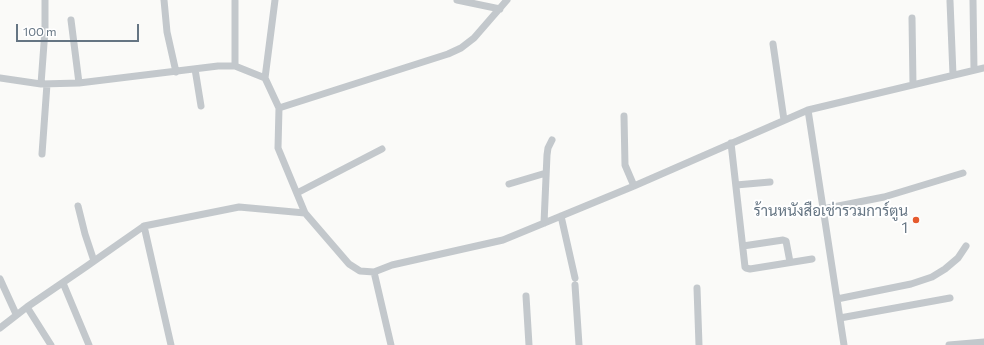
<!DOCTYPE html>
<meta charset="utf-8">
<style>
body{margin:0}
#map{position:relative;width:984px;height:345px;overflow:hidden;background:#fafaf8;font-family:Commissioner,sans-serif}
canvas{display:block}
.scale{position:absolute;left:16px;top:24px;width:123px;height:18px;box-sizing:border-box;border:2px solid #657583;border-top:0;padding-left:5px;font-size:12px;line-height:14px;white-space:nowrap;color:#657583;-webkit-text-stroke:3px #fff;paint-order:stroke}
</style>
<div id="map">
<canvas width="984" height="345"></canvas>
<div class="scale">100 m</div>
</div>
<script>
const ctx = document.querySelector('canvas').getContext('2d');
ctx.lineJoin = 'round';
const poly = rows => new Path2D(rows.map(r => 'M' + r).join(''));
function strokePath(path, color, width, dash) { ctx.strokeStyle = color; ctx.lineWidth = width; ctx.lineCap = dash ? 'butt' : 'round'; ctx.setLineDash(dash || []); ctx.stroke(path); }
function label(font, color, halo, rows, align = 'center') {
  ctx.font = font + ' Commissioner,Sarabun,sans-serif'; ctx.lineWidth = 4; ctx.setLineDash([]); ctx.textBaseline = 'middle'; ctx.strokeStyle = halo; ctx.fillStyle = color; for (const [text, x, y, turn = 0] of rows) {
    ctx.save(); ctx.translate(x, y); ctx.rotate((+turn || 0) * Math.PI / 180); ctx.textAlign = isNaN(turn) ? turn : align; if (halo) ctx.strokeText(text, 0, 0); ctx.fillText(text, 0, 0); ctx.restore();
  }
}
strokePath(poly([
 [164,0,167,32,176,72],
 [457,0,500,9],
 [973,0,974,70],
 [235,1,235,66],
 [950,1,953,75],
 [912,18,913,85],
 [71,20,79,83],
 [773,44,784,120],
 [195,69,201,106],
 [0,78,41,84,79,83,218,66,235,66,265,78,279,108,278,148,305,213,349,264,360,271,374,272],
 [265,78,275,0],
 [41,84,45,30,45,0],
 [279,108,448,54,461,48,474,38,507,0],
 [808,110,844,345],
 [624,116,625,165,634,186],
 [731,143,745,267,746,268,750,269,812,259],
 [42,154,47,84],
 [509,184,546,173],
 [736,185,770,182],
 [297,193,382,149],
 [78,206,85,234,94,261],
 [823,209,884,197,963,173],
 [561,216,575,278],
 [544,223,547,155,548,148,552,140],
 [144,226,171,345],
 [743,246,783,240,786,241,790,262],
 [0,279,16,314],
 [63,283,89,345],
 [575,285,579,345],
 [697,288,699,345],
 [526,296,529,345],
 [837,299,911,284,932,277,945,269,958,258,966,246],
 [27,307,51,345],
 [840,318,950,298],
 [0,328,27,307,87,266,144,226,239,207,305,213],
 [391,345,374,272,392,265,503,240,634,186,808,110,984,68],
 [949,345,984,342]
]), '#c3c8cc', 7);
for (const [x, y, r, color] of [
 [916,220,4,"#e55a2d"]
]) { const dot = new Path2D(); dot.arc(x, y, r, 0, 2 * Math.PI); ctx.fillStyle = color; ctx.fill(dot); strokePath(dot, '#fff', 1.5); }
label('15px', '#657583', '#fff', [
 ["ร้านหนังสือเช่ารวมการ์ตูน",908,211],
 ["1",908,228]
], 'right');
</script>
